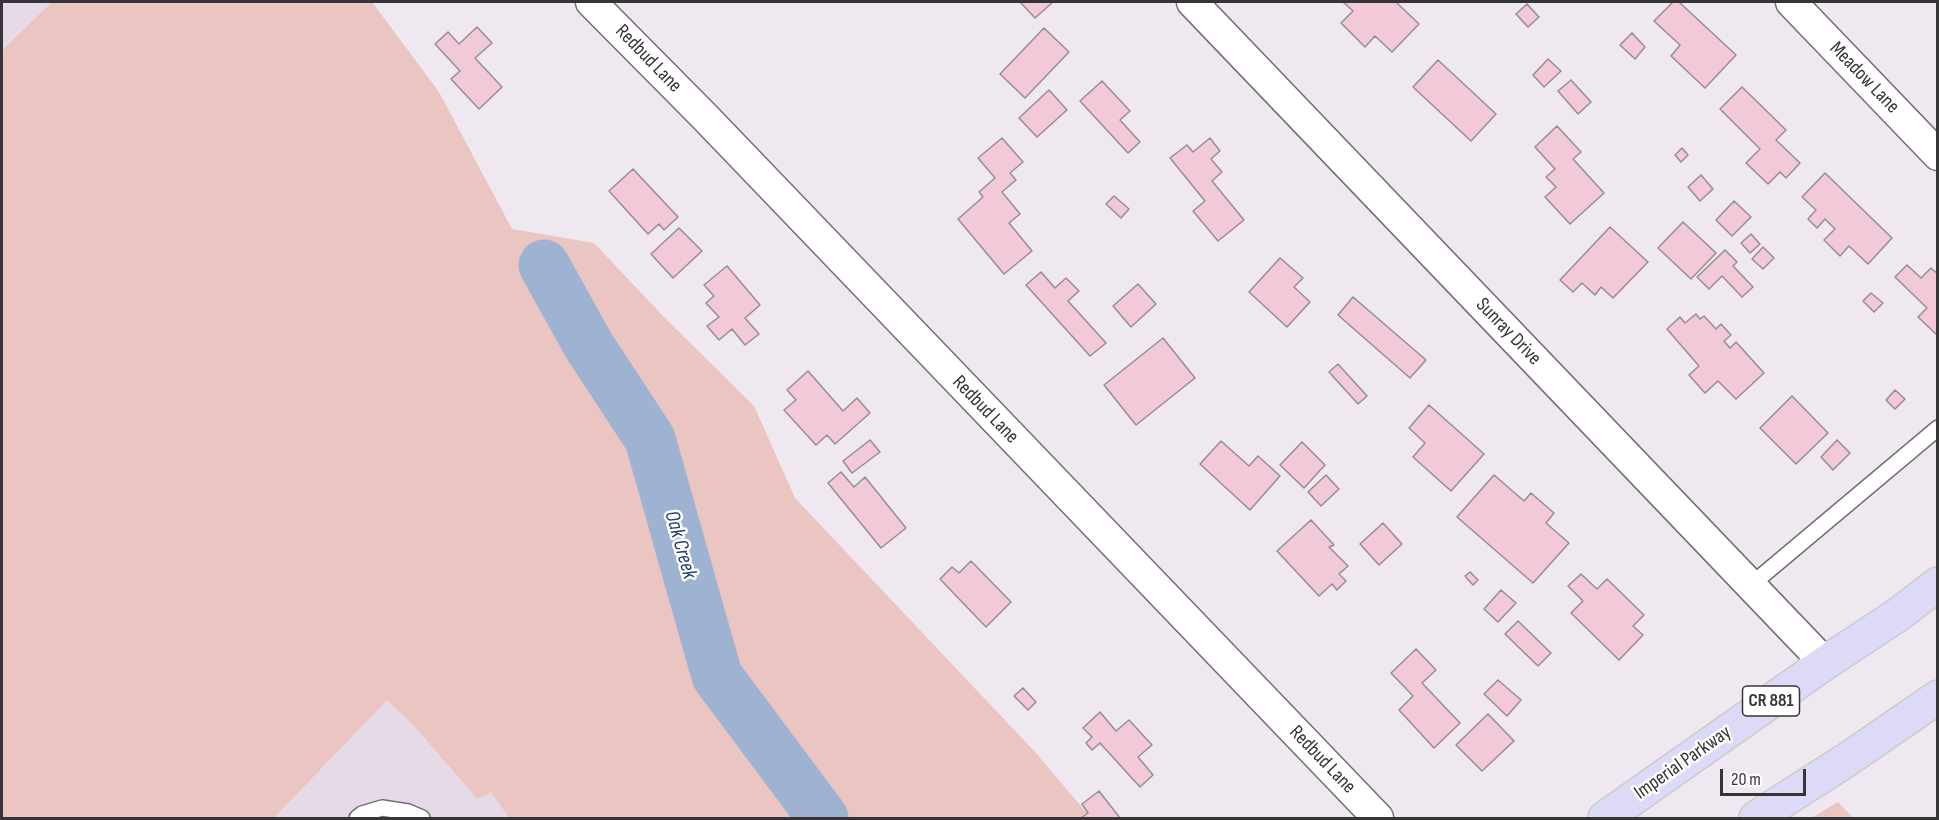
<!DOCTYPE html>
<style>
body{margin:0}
#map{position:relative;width:1939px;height:820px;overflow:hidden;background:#f0e8f1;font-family:"Sofia Sans Condensed",sans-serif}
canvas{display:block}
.frame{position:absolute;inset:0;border:3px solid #373437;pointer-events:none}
.scale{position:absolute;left:1720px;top:769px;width:86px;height:27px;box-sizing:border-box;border:3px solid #373437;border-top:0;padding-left:8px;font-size:18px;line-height:21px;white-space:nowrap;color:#373437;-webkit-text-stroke:4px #fff;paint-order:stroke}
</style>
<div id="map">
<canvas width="1939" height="820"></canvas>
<div class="frame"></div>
<div class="scale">20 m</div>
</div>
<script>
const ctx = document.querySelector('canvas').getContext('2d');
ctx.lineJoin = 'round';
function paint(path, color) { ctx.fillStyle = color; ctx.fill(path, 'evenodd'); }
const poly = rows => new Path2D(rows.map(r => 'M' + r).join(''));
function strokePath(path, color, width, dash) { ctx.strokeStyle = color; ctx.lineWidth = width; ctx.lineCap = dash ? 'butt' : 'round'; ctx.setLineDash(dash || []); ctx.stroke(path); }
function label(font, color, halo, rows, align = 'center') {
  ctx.font = font + ' "Sofia Sans Condensed",sans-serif'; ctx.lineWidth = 5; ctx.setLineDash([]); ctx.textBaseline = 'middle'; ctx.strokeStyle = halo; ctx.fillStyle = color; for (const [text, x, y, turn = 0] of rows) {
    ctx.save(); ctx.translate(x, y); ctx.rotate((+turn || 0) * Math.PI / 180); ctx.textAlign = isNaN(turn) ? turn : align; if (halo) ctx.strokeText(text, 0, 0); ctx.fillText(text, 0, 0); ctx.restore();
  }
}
paint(poly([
 [2,2,52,2,2,50],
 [387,699,414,726,477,799,491,791,509,818,274,818]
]), '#e6dae8');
paint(poly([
 [52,2,372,2,439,92,512,229,594,243,663,316,754,406,795,498,1036,753,1091,818,509,818,491,792,477,799,414,726,387,700,274,818,2,818,2,50],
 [1838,802,1853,818,1811,818]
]), '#eac5c1');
strokePath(poly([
 [544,265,589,346,650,439,717,676,823,818]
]), '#9eb2d2', 51);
const building = poly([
 [1020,2,1053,2,1035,18,1020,2],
 [1343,2,1396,2,1419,24,1392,52,1375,36,1365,47,1341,23,1353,11,1343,2],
 [1673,2,1679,2,1736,55,1705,88,1671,56,1680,45,1654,21,1673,2],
 [1527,4,1539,17,1528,27,1516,14,1527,4],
 [477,27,492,43,475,58,502,87,479,109,451,79,460,71,435,44,448,32,459,44,477,27],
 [1044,28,1069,52,1025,98,1000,74,1044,28],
 [1632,33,1645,47,1635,59,1620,45,1632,33],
 [1548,59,1561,71,1544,87,1533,75,1548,59],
 [1438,60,1496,114,1471,141,1413,87,1438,60],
 [1571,80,1591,102,1578,114,1558,91,1571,80],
 [1102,81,1130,111,1120,120,1140,142,1128,153,1080,101,1102,81],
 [1742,87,1786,130,1776,140,1800,163,1786,178,1780,172,1768,184,1746,163,1760,149,1720,109,1742,87],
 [1049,90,1067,110,1037,137,1019,118,1049,90],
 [1557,126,1581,152,1573,159,1604,193,1570,224,1545,197,1556,187,1546,177,1555,169,1535,147,1557,126],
 [1002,138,1023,162,1010,173,1016,180,1002,192,1020,214,1009,223,1032,251,1004,274,958,219,983,197,979,192,995,178,978,158,1002,138],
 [1210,138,1220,151,1211,159,1222,172,1212,181,1244,220,1218,241,1193,211,1205,201,1170,158,1187,145,1193,152,1210,138],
 [1682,148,1688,155,1681,162,1675,155,1682,148],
 [633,169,678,217,664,230,659,224,648,234,609,191,633,169],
 [1825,173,1892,238,1868,264,1849,246,1840,256,1824,240,1835,229,1825,219,1817,228,1808,219,1816,210,1802,197,1825,173],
 [1701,175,1713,189,1700,201,1688,187,1701,175],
 [1114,196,1129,209,1121,218,1106,204,1114,196],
 [1734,201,1751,217,1732,236,1716,220,1734,201],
 [1683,222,1716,253,1691,279,1658,248,1683,222],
 [1610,227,1648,262,1613,298,1601,287,1595,295,1582,283,1573,292,1560,280,1610,227],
 [679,228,702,251,673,278,651,254,679,228],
 [1751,234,1760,244,1750,253,1741,243,1751,234],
 [1763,247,1774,258,1763,269,1752,259,1763,247],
 [1725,250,1737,262,1733,266,1753,287,1742,297,1722,276,1709,289,1697,277,1725,250],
 [1280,258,1303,278,1294,287,1310,302,1287,327,1249,292,1280,258],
 [1907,265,1921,278,1931,268,1938,274,1938,336,1918,317,1927,308,1895,277,1907,265],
 [727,266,760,305,745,318,759,334,745,345,732,329,719,340,707,326,719,317,706,303,714,296,704,285,727,266],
 [1041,272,1055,288,1066,278,1079,291,1068,301,1106,343,1090,356,1026,285,1041,272],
 [1138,284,1156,304,1131,327,1113,306,1138,284],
 [1871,293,1883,303,1874,312,1863,301,1871,293],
 [1353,297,1426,360,1410,378,1338,315,1353,297],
 [1696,314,1700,319,1704,316,1716,329,1721,324,1731,335,1724,341,1730,348,1736,342,1764,373,1736,399,1718,381,1705,393,1689,375,1699,366,1667,329,1680,317,1685,323,1696,314],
 [1163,338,1195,378,1136,425,1104,385,1163,338],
 [1338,364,1367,396,1358,404,1329,372,1338,364],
 [808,371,843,411,857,398,870,413,835,444,827,435,816,445,784,410,796,400,787,390,808,371],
 [1895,390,1905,399,1895,409,1886,400,1895,390],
 [1792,396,1828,433,1796,464,1760,428,1792,396],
 [1429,405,1484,454,1451,491,1413,457,1425,443,1409,428,1429,405],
 [870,440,880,452,852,473,843,461,870,440],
 [1837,440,1850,453,1833,470,1821,457,1837,440],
 [1221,441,1249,466,1258,456,1280,476,1250,510,1200,464,1221,441],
 [1302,442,1325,465,1304,488,1280,465,1302,442],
 [841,472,854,487,865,477,906,528,881,548,828,483,841,472],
 [1326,475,1339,489,1321,506,1308,492,1326,475],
 [1494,475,1524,501,1531,493,1554,513,1546,523,1569,543,1533,583,1457,517,1494,475],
 [1311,520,1334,545,1329,547,1348,566,1339,574,1346,581,1337,590,1332,584,1319,596,1277,551,1311,520],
 [1383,523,1402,544,1379,565,1360,544,1383,523],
 [971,561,1011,602,986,627,940,579,952,567,959,573,971,561],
 [1470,572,1478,580,1473,585,1465,576,1470,572],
 [1581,574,1597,589,1607,579,1644,615,1633,626,1643,635,1619,660,1571,613,1583,601,1568,586,1581,574],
 [1501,590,1516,603,1498,622,1484,609,1501,590],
 [1518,621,1551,653,1538,666,1505,634,1518,621],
 [1416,649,1436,670,1422,683,1460,723,1434,748,1399,710,1413,696,1391,673,1416,649],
 [1498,680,1521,700,1507,716,1484,694,1498,680],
 [1023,688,1036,702,1028,710,1014,696,1023,688],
 [1100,712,1116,731,1129,720,1152,745,1138,757,1153,775,1140,787,1100,743,1092,750,1086,743,1092,737,1083,728,1100,712],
 [1488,714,1514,741,1482,771,1456,745,1488,714],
 [1099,791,1120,818,1081,818,1088,813,1082,804,1099,791]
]);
paint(building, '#f2c9d8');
strokePath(building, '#988c90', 1.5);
const lane = poly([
 [1751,585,1938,428],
 [357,818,362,814,382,808,408,812,422,818]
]);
const street = poly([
 [591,2,705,117,1378,818],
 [1192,2,1825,663],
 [1791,2,1938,155]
]);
const primary = poly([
 [1605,818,1825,663,1899,614,1938,584],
 [1756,818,1845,761,1938,697]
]);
strokePath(lane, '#746d75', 18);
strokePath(street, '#746d75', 33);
strokePath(primary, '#cbcacb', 36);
strokePath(lane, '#fff', 15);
strokePath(street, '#fff', 30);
strokePath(primary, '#dddaf7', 33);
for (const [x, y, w] of [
 [1771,701,57]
]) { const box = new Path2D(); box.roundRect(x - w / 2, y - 15, w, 30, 4.5); ctx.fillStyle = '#fff'; ctx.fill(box); strokePath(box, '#373437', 1.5); }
label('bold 18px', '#373437', null, [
 ["CR 881",1771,701]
]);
label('20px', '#373437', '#fff', [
 ["Redbud Lane",648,59,46],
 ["Meadow Lane",1864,78,46],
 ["Sunray Drive",1508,332,46],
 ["Redbud Lane",985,410,46],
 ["Redbud Lane",1322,760,46],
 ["Imperial Parkway",1683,763,-35]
]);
label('italic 21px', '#27426c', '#fff', [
 ["Oak Creek",680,545,74]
]);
</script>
